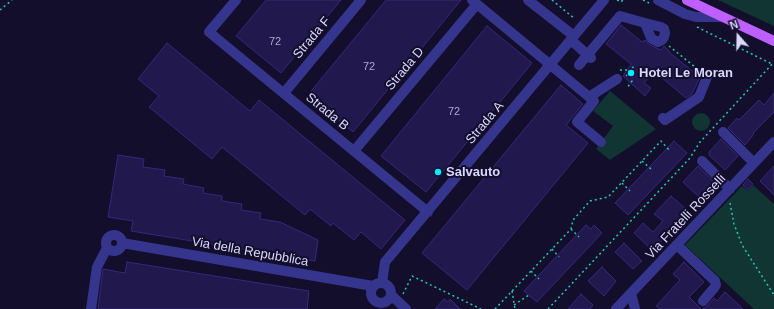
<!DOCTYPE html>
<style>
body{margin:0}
#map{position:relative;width:774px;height:309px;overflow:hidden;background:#120e2b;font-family:Arial,sans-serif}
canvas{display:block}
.north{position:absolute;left:718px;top:16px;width:40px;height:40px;-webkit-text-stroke:3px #120e2b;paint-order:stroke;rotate:340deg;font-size:11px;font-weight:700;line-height:16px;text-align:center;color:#dbd8ff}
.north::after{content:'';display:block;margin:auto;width:14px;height:18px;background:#dbd8ff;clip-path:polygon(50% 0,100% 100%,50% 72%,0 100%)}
</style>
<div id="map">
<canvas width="774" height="309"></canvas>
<div class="north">N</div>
</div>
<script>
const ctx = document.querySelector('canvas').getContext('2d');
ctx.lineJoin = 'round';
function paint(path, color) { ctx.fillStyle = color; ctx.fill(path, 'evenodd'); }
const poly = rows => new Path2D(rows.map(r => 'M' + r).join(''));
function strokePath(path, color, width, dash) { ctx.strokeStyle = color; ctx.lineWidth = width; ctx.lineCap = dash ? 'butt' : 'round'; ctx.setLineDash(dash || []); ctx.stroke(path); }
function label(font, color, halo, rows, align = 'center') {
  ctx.font = font + ' Arial,sans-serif'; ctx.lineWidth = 4; ctx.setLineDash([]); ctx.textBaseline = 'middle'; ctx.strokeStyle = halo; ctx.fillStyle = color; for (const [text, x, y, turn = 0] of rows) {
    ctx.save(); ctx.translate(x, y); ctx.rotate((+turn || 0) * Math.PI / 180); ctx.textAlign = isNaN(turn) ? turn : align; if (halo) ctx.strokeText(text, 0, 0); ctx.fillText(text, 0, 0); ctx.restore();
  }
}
paint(poly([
 [718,0,774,0,774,26],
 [610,91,656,129,610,160,596,149,613,126,593,111],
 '692 122a9 9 0 1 1 18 0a9 9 0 1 1-18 0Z',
 [753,185,774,204,774,309,754,309,685,245,742,186,748,191]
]), '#113533');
const building = poly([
 [266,0,341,0,281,73,236,36,266,0],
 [386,0,461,0,353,132,308,95,386,0],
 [621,25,642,42,645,40,650,45,661,50,664,46,670,52,670,53,700,77,692,94,686,98,654,71,644,83,651,88,645,96,623,76,631,64,606,44,621,25],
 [487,26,532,63,426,192,381,156,487,26],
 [167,43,250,111,259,100,405,220,381,249,361,232,354,240,333,223,331,226,310,209,305,215,222,147,212,159,149,107,159,96,138,79,167,43],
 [561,85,583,104,566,125,588,143,467,290,422,253,561,85],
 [774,93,774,112,753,133,754,134,745,145,728,128,737,118,739,120,759,100,764,105,774,93],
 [721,139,738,156,725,170,709,155,709,152,721,139],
 [674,141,687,153,628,215,615,203,674,141],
 [118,155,144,159,143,167,165,170,164,176,184,179,183,184,204,188,203,193,222,196,222,201,242,204,241,210,261,213,260,219,280,222,318,240,315,261,131,231,133,221,108,217,118,155],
 [698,166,716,184,701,199,683,182,698,166],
 [774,166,774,195,760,181,774,166],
 [748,179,753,184,748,190,743,185,748,179],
 [671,196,688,211,663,238,664,239,653,251,634,233,643,223,653,232,663,221,654,214,671,196],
 [586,225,591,229,594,225,602,233,537,302,524,291,586,225],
 [624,243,642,261,633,269,615,252,624,243],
 [127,262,309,291,307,309,98,309,103,269,125,273,127,262],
 [684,262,704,282,689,297,701,309,660,309,656,306,680,280,673,274,684,262],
 [602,267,616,281,604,296,588,281,602,267],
 [725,292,743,309,702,309,708,305,714,298,717,301,725,292],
 [581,294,593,305,590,309,568,309,581,294],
 [444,299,448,302,450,299,460,309,435,309,444,299]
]);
paint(building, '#21184e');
strokePath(building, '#36287c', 1);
strokePath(poly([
 [552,0,575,19],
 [617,0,621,2,623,0],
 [643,0,649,3],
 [0,10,12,0],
 [697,27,772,64],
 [669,46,700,71],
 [620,70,627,70,632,74,632,81,627,88],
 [626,76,634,66],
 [642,161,651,169],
 [622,183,630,191],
 [730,203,734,224,742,245,774,295],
 [571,229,579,237],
 [552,249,559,257],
 [531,271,539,279],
 [512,291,515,309],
 [403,294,412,276,481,309],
 [514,305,529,295],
 [495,309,571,229,573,220,590,201,608,197,661,141,669,150],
 [548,309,690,158,700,142,774,62]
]), '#25c6b7', 1.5, [2, 3]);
strokePath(poly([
 [236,0,209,32,428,212],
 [472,0,594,101,577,122,601,142],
 [528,0,574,36],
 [658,0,685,14,696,17,722,17],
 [620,16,645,23,651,38,654,40,658,42,662,40,664,37,665,33,664,29,661,27,645,23],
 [571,40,591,58],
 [579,65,620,16],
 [284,93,361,0],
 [589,97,617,79],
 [663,118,665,120,699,97,707,77],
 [723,132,754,163],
 [354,151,477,4],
 [702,161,730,189],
 '106 243a8 8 0 1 1 16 0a8 8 0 1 1-16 0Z',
 [122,243,373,286],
 [677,245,715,281,716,285,714,288,703,301],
 '371 293a10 10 0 1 1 20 0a10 10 0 1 1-20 0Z',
 [382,283,385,262,604,0],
 [631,293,635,309],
 [391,295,406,309],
 [91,309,97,267,107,248],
 [616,309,774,142]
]), '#36358e', 10);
strokePath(poly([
 [687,0,774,41]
]), '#be5fff', 10);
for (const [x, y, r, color] of [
 [631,73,4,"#04eeff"],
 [438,172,4,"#04eeff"]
]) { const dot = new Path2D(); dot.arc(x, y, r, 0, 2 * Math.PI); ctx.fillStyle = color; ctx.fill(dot); strokePath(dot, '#120e2b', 1.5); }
label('11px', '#aca8d3', null, [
 ["72",275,42],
 ["72",369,67],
 ["72",454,112]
]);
label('13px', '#dbd8ff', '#120e2b', [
 ["Strada F",312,38,-50],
 ["Strada D",405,69,-50],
 ["Strada B",327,112,39],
 ["Strada A",485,123,-50],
 ["Via Fratelli Rosselli",686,217,-47],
 ["Via della Repubblica",250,252,10]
]);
label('bold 13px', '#dbd8ff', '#120e2b', [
 ["Hotel Le Moran",639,73],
 ["Salvauto",446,172]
], 'left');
</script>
